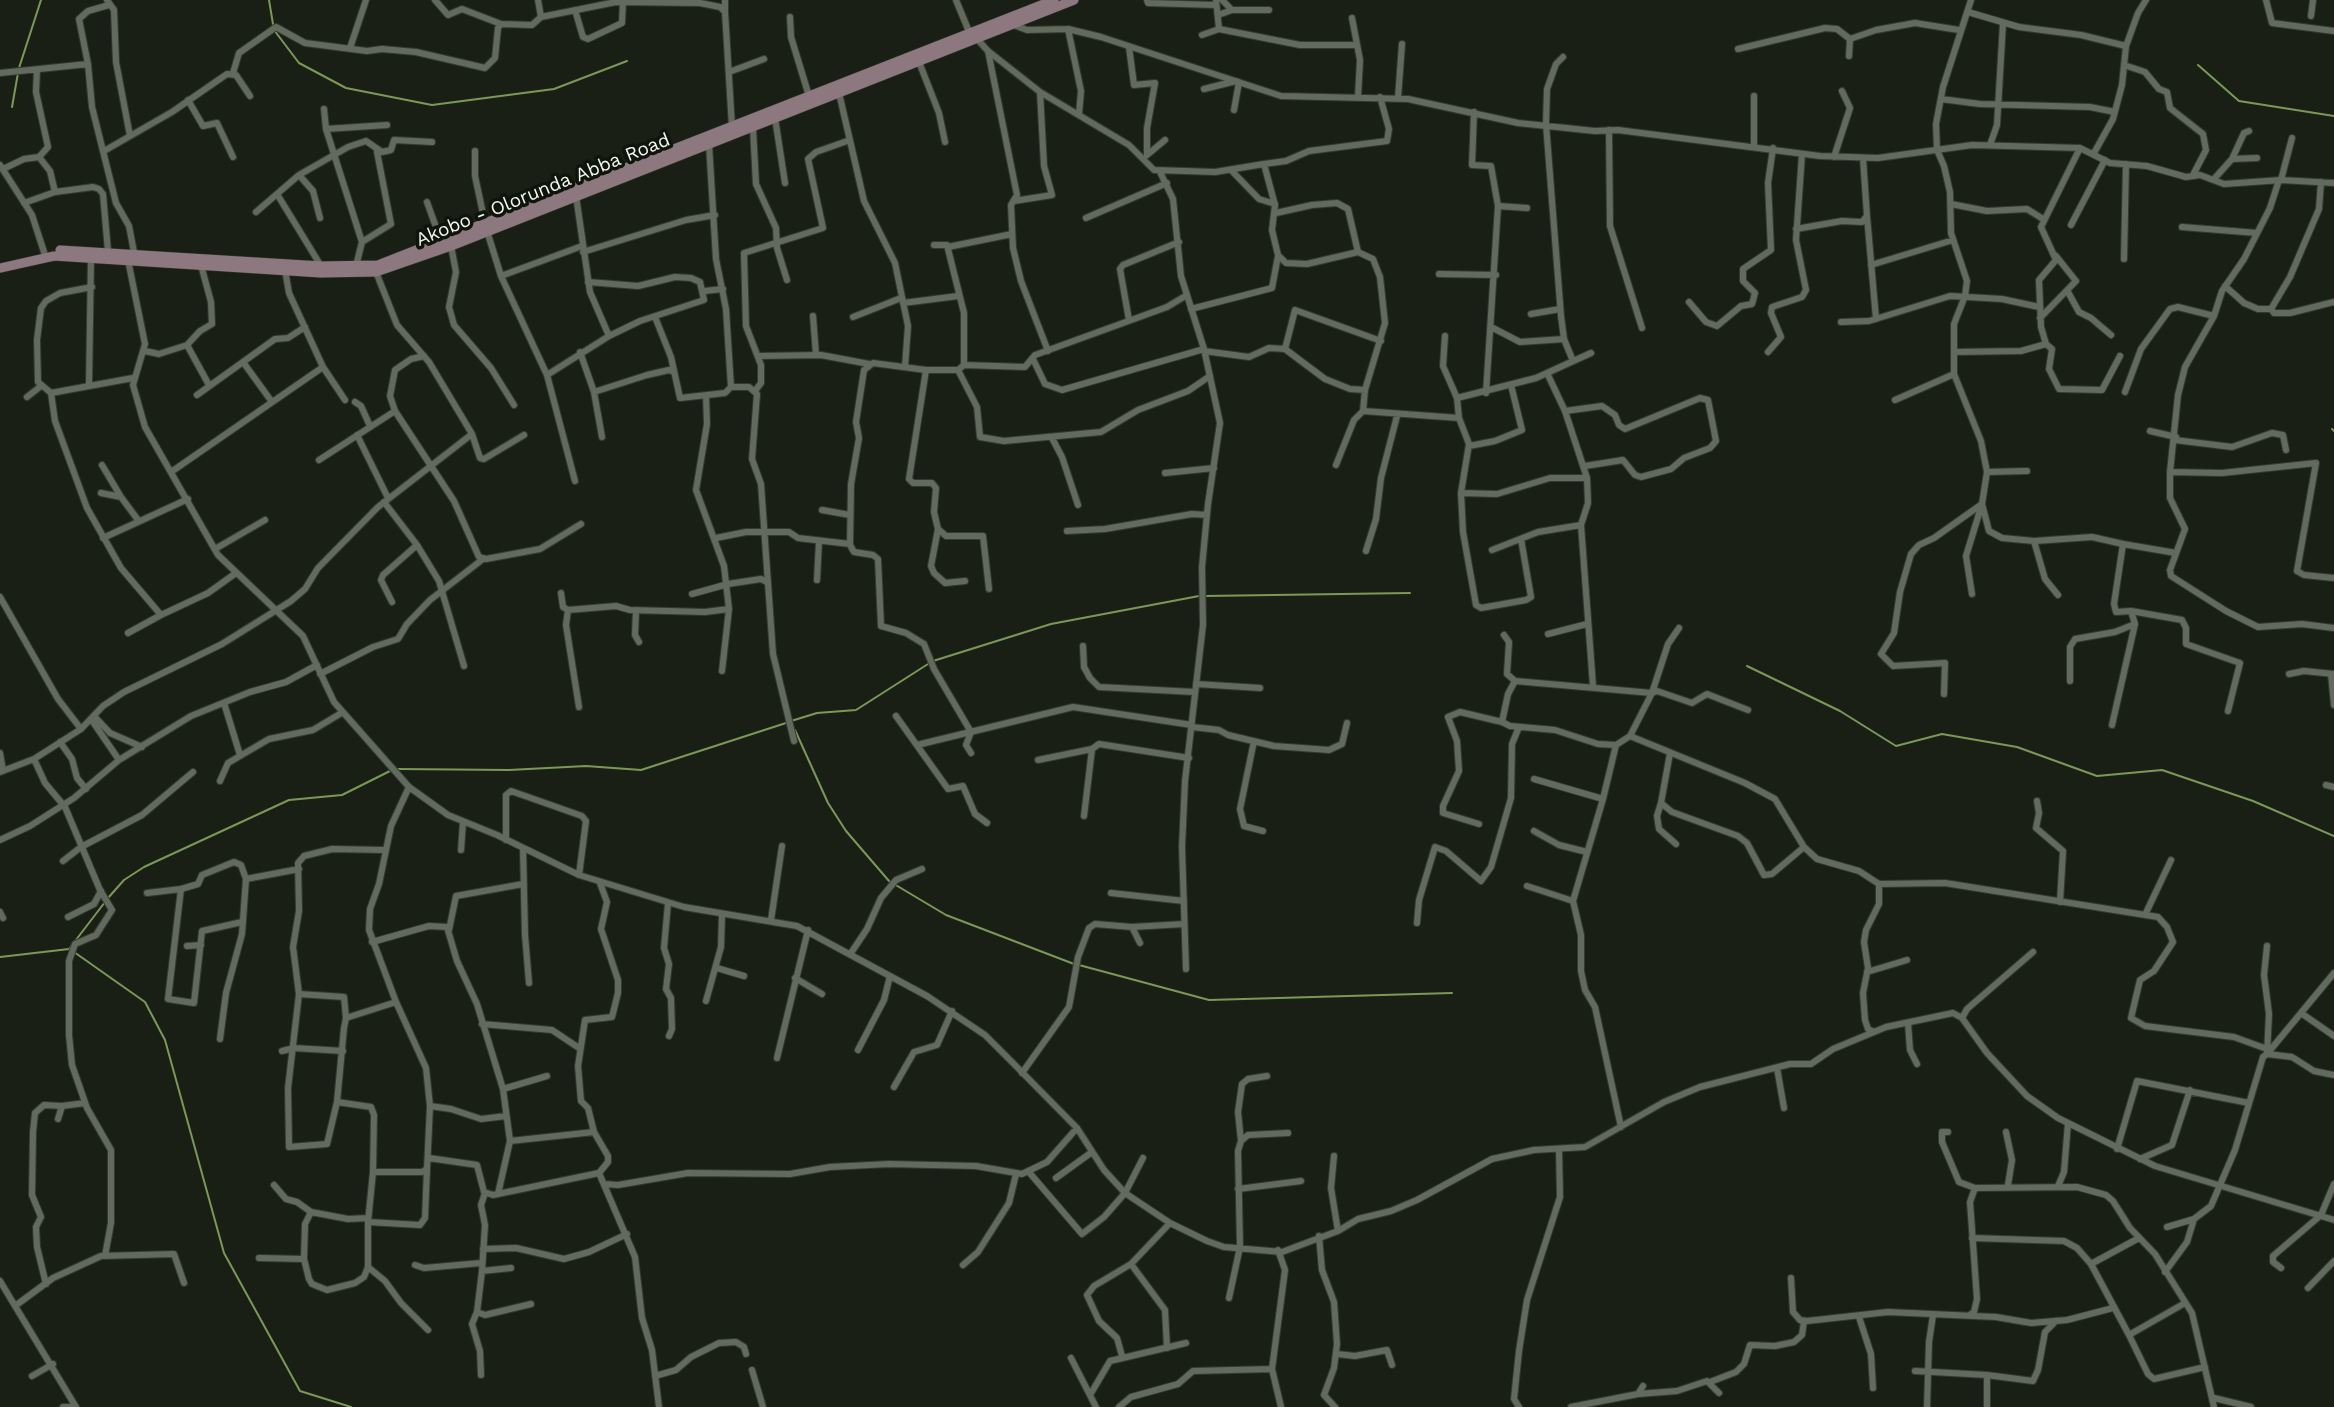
<!DOCTYPE html>
<style>
body{margin:0}
canvas{display:block;background:#191f15}
</style>
<canvas width="2334" height="1407"></canvas>
<script>
const ctx = document.querySelector('canvas').getContext('2d');
ctx.lineJoin = 'round';
const poly = rows => new Path2D(rows.map(r => 'M' + r).join(''));
function strokePath(path, color, width, dash) { ctx.strokeStyle = color; ctx.lineWidth = width; ctx.lineCap = dash ? 'butt' : 'round'; ctx.setLineDash(dash || []); ctx.stroke(path); }
function label(font, color, halo, rows, align = 'center') {
  ctx.font = font + ' "Work Sans",sans-serif'; ctx.lineWidth = 7; ctx.setLineDash([]); ctx.textBaseline = 'middle'; ctx.strokeStyle = halo; ctx.fillStyle = color; for (const [text, x, y, turn = 0] of rows) {
    ctx.save(); ctx.translate(x, y); ctx.rotate((+turn || 0) * Math.PI / 180); ctx.textAlign = isNaN(turn) ? turn : align; if (halo) ctx.strokeText(text, 0, 0); ctx.fillText(text, 0, 0); ctx.restore();
  }
}
strokePath(poly([
 [269,0,274,30,299,63,346,88,432,105,554,89,627,61],
 [2198,65,2239,101,2334,116],
 [19,68,41,0],
 [12,107,18,73],
 [2332,429,2334,431],
 [1205,596,1410,593],
 [933,661,1051,624,1199,596],
 [1747,666,1840,711,1896,746,1942,734,2017,747,2097,776,2162,770,2253,801,2334,836],
 [791,721,817,713,856,710,928,664],
 [795,730,828,803,846,831,889,881,946,915,1074,964],
 [397,769,509,770,586,766,641,770,786,723],
 [108,898,124,880,144,867,289,800,342,795,392,770],
 [74,952,145,1002,165,1040,224,1253,300,1391,351,1407],
 [0,957,69,949,105,902],
 [1079,965,1209,1000,1452,993]
]), '#7b9857', 2);
const minor = poly([
 [107,0,114,10,116,62,130,136],
 [435,0,448,15,462,9,501,24],
 [538,0,541,17],
 [956,0,970,34],
 [1147,0,1148,3,1216,5],
 [1222,0,1232,10],
 [1971,0,1943,87,1936,124,1937,150,1944,166,1950,192,1951,233,1967,281,1965,296,1954,324,1954,374,1981,441,1987,472,1982,504,1989,531,2002,538,2034,541,2045,579,2058,595],
 [2266,0,2272,23,2334,31],
 [109,5,88,11,79,19,88,64,92,107,116,203,129,226,134,252],
 [575,10,583,37,588,39,622,23,623,1],
 [725,12,725,0],
 [1968,12,2019,27,2081,35,2126,46],
 [1218,15,1232,10,1269,10],
 [2311,16,2313,0],
 [790,17,791,37,809,96],
 [1352,18,1360,60,1358,97],
 [1011,24,1027,30,1068,29,1101,37,1281,96,1408,99,1518,123,1595,131,1618,130,1820,156,1878,158,1972,145,2080,148,2110,163,2147,166,2186,177,2200,175,2224,184,2281,180,2334,183],
 [1068,29,1081,91,1079,114],
 [1219,29,1300,45,1357,45],
 [1202,35,1219,29,1216,0],
 [978,40,988,51,1040,92,1129,145,1154,170,1215,172,1264,164,1275,205,1272,230,1278,255,1286,263,1307,264,1358,252,1373,259,1380,277,1385,323,1365,390,1363,411,1459,418,1469,444,1461,493,1463,532,1476,605,1481,608,1526,600,1531,597,1521,539],
 [1129,47,1134,85,1155,83,1147,128,1147,154],
 [350,48,366,0],
 [1738,49,1825,28,1837,29,1850,39],
 [988,51,1017,195,1011,205,1013,248,1021,281,1048,351],
 [1849,56,1850,39,1876,30,1915,23,1959,30],
 [1563,57,1556,64,1547,89,1546,124,1561,316,1564,339,1573,361],
 [919,62,939,113,945,142],
 [2124,65,2145,72,2159,89,2167,92,2170,108,2203,134,2206,150,2193,175],
 [729,72,764,59],
 [0,73,88,64],
 [233,73,239,53,276,27,305,43,367,51,382,49,416,52,485,68,495,58,498,28,501,24,532,25,541,17,616,2,700,3,720,7,725,12,732,127],
 [1204,89,1236,81],
 [839,93,864,201,895,263,908,326,905,367],
 [1754,96,1754,145],
 [1398,98,1402,44],
 [1941,99,1980,104,2090,107,2115,112],
 [188,100,203,126,217,123,233,157],
 [324,109,326,129,362,242,356,266],
 [1234,110,1239,82],
 [1474,112,1472,165,1491,166,1498,206,1486,393],
 [775,118,785,183],
 [753,128,756,184,776,228,777,248,787,280],
 [326,129,387,125],
 [1609,130,1610,226,1642,328],
 [709,144,716,259,726,309,731,387],
 [1990,145,1997,125,2003,23],
 [2080,148,2041,227,2056,260,2039,280,2041,327,2046,344,2052,349,2049,369,2059,389,2102,390,2120,356],
 [104,151,172,112,227,74,236,75,250,96],
 [475,151,475,176,485,223],
 [2094,153,2113,119,2122,85,2126,46,2138,13,2146,0],
 [1147,155,1165,140],
 [39,157,50,171,55,192],
 [1834,157,1850,108,1842,91],
 [2232,159,2244,133,2249,131],
 [1264,164,1286,161,1309,151,1387,141,1389,129,1380,97],
 [0,165,32,215,44,252],
 [3,169,24,159,39,157,48,147,36,92,37,70],
 [1231,170,1259,199,1275,204],
 [1160,172,1173,199,1181,276,1204,349,1220,423,1208,504,1202,567,1203,625,1185,781,1182,847,1186,969],
 [299,175,313,191,320,218],
 [2214,179,2232,159,2257,158],
 [2279,180,2270,208,2244,259,2222,291,2214,316,2185,367,2178,395,2170,472,2222,473,2316,463,2297,571,2304,575,2334,578],
 [2281,180,2292,138],
 [2321,182,2319,209,2290,277,2271,309,2274,313,2290,313,2334,302],
 [277,194,321,266],
 [576,196,590,292,609,336],
 [1014,201,1052,195,1044,166,1040,92],
 [427,202,441,241],
 [24,203,55,192,93,187,99,189,103,194,108,251],
 [1951,204,1987,211,2027,209,2043,219],
 [1498,206,1527,208],
 [256,212,299,175,348,147,366,141,382,152,391,150,394,140,432,142],
 [1276,213,1312,205,1337,203,1348,209,1358,252],
 [1867,216,1876,319],
 [1086,218,1167,183],
 [2071,225,2105,160],
 [2182,227,2257,233],
 [1796,229,1842,221,1862,222,1867,216,1863,158],
 [487,231,501,276,547,375,575,481],
 [362,242,391,224,377,152],
 [934,245,947,245,964,313,964,365],
 [451,246,456,272,449,307,454,325,491,368,514,405],
 [948,247,1012,234],
 [583,252,686,220,715,215],
 [2124,259,2126,164],
 [128,260,145,344,133,385,145,427,218,555,303,636,334,702,409,787,448,815,497,835,579,875,684,907,797,926,927,996,985,1035,1008,1058,1077,1128,1104,1170,1125,1193,1170,1223,1207,1241,1224,1247,1282,1252,1338,1231,1358,1219,1391,1211,1417,1200,1492,1159,1534,1150,1585,1147,1664,1102,1700,1087,1790,1064,1811,1064,1833,1049,1886,1027,1953,1013,1962,1018,1987,1053,2027,1096,2058,1118,2155,1166,2334,1220],
 [1871,265,1953,240],
 [285,270,289,293,300,317,323,367,345,400],
 [376,272,397,325,429,362,472,434,480,458,484,459,524,435],
 [1439,274,1496,275],
 [501,276,582,246],
 [2225,286,2244,303,2258,309,2271,309],
 [92,287,60,293,46,301,41,308,37,340,38,382,51,393,133,378],
 [704,291,723,289],
 [2068,292,2079,312,2091,318,2111,335],
 [1689,302,1706,322,1717,326,1741,306,1752,304,1755,293,1743,281,1743,269,1771,250,1768,183,1773,148],
 [903,303,958,296],
 [1191,309,1272,288,1278,256],
 [1531,314,1560,309],
 [813,316,816,355],
 [655,317,671,357,680,398,725,393,731,387,749,387,757,394,752,459,761,484,773,654,794,741],
 [853,317,901,298],
 [2040,318,2076,281,2056,256],
 [1129,320,1120,269,1123,265,1179,242],
 [1841,322,1869,321,1950,296,2002,299,2039,307],
 [1491,327,1520,342,1564,339],
 [1445,336,1443,366,1457,398],
 [187,345,209,385],
 [1285,349,1295,310,1381,341],
 [145,351,159,354,187,345,200,331,212,324,211,302,201,265],
 [1204,351,1249,357,1269,348,1285,349,1325,379,1350,389,1365,390],
 [580,352,594,392,602,437],
 [1768,352,1781,337,1771,313,1772,307,1802,297,1806,290,1796,240,1802,154],
 [1954,352,2021,351,2046,344],
 [424,356,411,359,395,370,390,396,395,411,454,501,479,557,486,559,540,549,581,524],
 [759,356,821,355,869,364],
 [1033,359,1045,384,1062,390,1204,349],
 [243,362,272,402],
 [926,370,909,479,913,483,932,483,936,488,934,512,938,529,946,536,983,536,989,589],
 [958,370,977,407,980,437,1004,441,1101,432,1138,410,1188,391,1210,376],
 [1547,373,1565,411,1587,478,1588,503,1581,525,1593,686],
 [547,375,609,336,640,321,704,300,700,282,691,278,675,277,638,286,588,282],
 [89,385,91,257],
 [755,391,761,383,761,365,746,326,744,253,823,228,808,159,816,152,850,140],
 [594,392,647,375,669,370,674,372],
 [2125,392,2141,349,2170,309,2178,307,2214,316],
 [51,393,55,421,87,508,121,568,161,615,208,593,236,573],
 [197,395,275,339,288,338,305,327],
 [27,397,41,386],
 [1895,400,1954,374],
 [355,402,361,406,370,426],
 [1565,411,1602,406,1615,415,1619,425,1625,429,1700,398,1708,400,1716,441,1710,448,1684,458,1671,469,1641,477,1635,475,1623,460,1585,466],
 [1459,418,1457,398,1536,378,1591,353],
 [2150,431,2176,437],
 [357,435,388,498],
 [1052,438,1062,457,1078,505],
 [2175,440,2232,447,2272,433,2283,435,2286,450],
 [1469,446,1495,441,1522,430,1511,385],
 [319,460,395,411],
 [102,465,121,497],
 [1336,465,1354,420,1363,411],
 [171,472,323,367],
 [1987,472,2027,471],
 [2170,472,2170,498,2185,529,2170,570,2171,576,2226,611,2258,627,2302,624,2334,628],
 [1165,473,1214,468],
 [101,493,121,497,138,520],
 [1461,493,1497,494,1550,478,1587,478],
 [384,502,417,545,439,581,464,666],
 [822,510,850,515],
 [938,529,931,566,934,573,945,583,965,581],
 [1067,531,1105,529,1192,514,1207,515],
 [103,538,188,499],
 [716,538,746,532,789,532,798,538,850,544],
 [2034,541,2092,537,2123,544],
 [215,549,265,520],
 [1492,550,1538,532,1581,525],
 [1366,551,1376,519,1381,478,1397,416],
 [2176,553,2123,544,2114,604,2116,612,2131,611,2182,620,2186,628,2186,644,2240,663,2228,711],
 [817,580,819,541],
 [561,593,563,607,568,610,616,606,630,610,705,612,729,609,724,566,696,490,707,424,706,396],
 [692,594,728,584,761,579,767,582],
 [0,597,58,699,81,729],
 [392,602,381,580,383,575,417,545],
 [568,610,566,625,579,707],
 [636,610,635,635,639,642],
 [1679,628,1668,644,1652,693,1657,691,1692,703,1707,694,1748,710],
 [128,633,161,615],
 [1548,634,1587,624],
 [1504,635,1509,642,1507,674,1515,681,1652,693,1630,736,1745,783,1775,799,1804,847,1817,859,1859,871,1879,884,1879,904,1866,930,1864,942,1868,968,1863,993,1865,1020,1868,1029,1874,1032],
 [1083,646,1084,667,1090,678,1099,687,1194,692],
 [722,671,729,609],
 [320,674,373,647,398,639,407,624,430,600,483,559],
 [2289,674,2304,671,2334,674],
 [2331,674,2334,705],
 [1515,681,1508,694,1502,722,1510,726,1555,730,1598,744,1616,745,1630,736],
 [2070,681,2070,647,2075,639,2115,632,2135,624],
 [1196,684,1260,688],
 [1944,694,1945,663,1893,666,1881,654,1894,633,1900,592,1911,554,1919,545,1934,538,1982,504,1966,556,1972,594],
 [224,703,240,755],
 [94,716,110,733,142,747],
 [896,716,948,789,963,786,975,814,987,823],
 [91,719,119,760,191,716,250,692,286,682,317,665],
 [2112,725,2135,624,2131,611],
 [1192,727,1219,730,1228,735,1274,746,1329,750,1342,744,1347,723],
 [1254,741,1240,809,1244,826,1263,831],
 [60,742,72,759,77,778,86,789],
 [917,745,1073,707,1192,725],
 [0,753,3,771],
 [971,753,966,745,971,732,934,669,924,644,906,633,881,626,878,559,873,555,854,552,850,545,851,484,859,438,856,422,864,370,873,363,926,370,958,370,964,365,1025,367,1035,355,1167,307,1187,295],
 [1670,753,1661,803,1672,812,1738,836,1747,843,1764,875,1772,874,1804,847],
 [34,759,45,783,65,807,100,890,112,910,96,935,75,944,69,961,69,1035,72,1065,87,1108,111,1150,111,1223,105,1256],
 [1038,760,1092,749,1099,744,1189,758],
 [0,772,34,759,56,745,81,729,103,706,124,692,222,644,291,601,305,589,318,568,378,507,472,434],
 [1534,779,1603,799,1616,745],
 [220,781,228,763,269,739,313,730,343,712],
 [2326,785,2334,787],
 [2037,801,2039,813,2036,828,2063,851,2060,902],
 [1661,803,1657,816,1659,829,1676,844],
 [1084,816,1092,749],
 [1479,824,1443,813,1443,806,1459,771,1457,741,1448,717,1460,712,1502,722],
 [1534,831,1559,845,1587,852],
 [0,840,30,826,74,798,119,760],
 [506,840,506,795,511,791,582,816,586,821,579,875],
 [523,848,525,935,529,983],
 [461,850,463,822],
 [63,861,81,847,142,815,193,772],
 [1879,884,1945,883,2158,917,2167,927,2173,942,2154,971,2140,980,2131,1018,2145,1026,2234,1037,2267,1049],
 [1527,886,1573,901,1603,799],
 [147,893,181,889],
 [1111,893,1184,901],
 [1573,901,1581,935,1581,971,1585,990,1595,1007,1621,1127],
 [668,903,664,948,669,964,666,989,671,998,672,1029,669,1036],
 [0,912,3,918],
 [2145,915,2171,860],
 [68,917,94,904,101,891],
 [771,920,782,846],
 [242,922,202,931,194,1003,168,999,181,889,198,884,202,875,234,862,241,865,246,879],
 [1417,923,1419,900,1435,847,1446,851,1481,881,1491,867,1511,798,1512,744,1519,727],
 [1132,927,1184,924],
 [449,930,456,896,523,884],
 [372,942,429,926,447,927,457,961,477,1004,503,1089,510,1141],
 [187,946,201,945],
 [851,953,867,929,881,898,896,880,922,869],
 [717,968,744,976],
 [1867,972,1907,960],
 [795,978,822,994],
 [299,994,288,1088,289,1147,327,1144,337,1102],
 [706,1001,721,947,722,914],
 [2301,1013,2334,1036],
 [346,1018,344,997,299,994,293,947,299,911,298,863,304,856,332,849,385,850],
 [1962,1018,1967,1009,2033,952],
 [1908,1023,1910,1050,1917,1064],
 [482,1024,552,1030,579,1048],
 [220,1039,226,993,242,934,246,879,299,869],
 [858,1050,884,1000,890,976],
 [282,1051,294,1048,343,1051],
 [2267,1054,2334,973],
 [2267,1054,2292,1057,2314,1071,2334,1075],
 [777,1058,808,930],
 [1777,1068,1784,1108],
 [1022,1073,1069,1007,1078,957,1089,928,1095,924,1132,927,1140,943],
 [894,1087,914,1052,937,1045,952,1011],
 [503,1089,547,1076],
 [430,1106,451,1109,481,1119,506,1116],
 [58,1119,62,1106,85,1103],
 [1948,1132,1942,1132,1942,1142,1959,1182,1975,1188,2077,1187,2106,1195,2113,1201,2130,1228,2155,1254,2192,1313,2214,1407],
 [2006,1132,2012,1160,2008,1185],
 [1241,1141,1238,1112,1242,1084,1248,1079,1267,1076],
 [2117,1149,2137,1081,2249,1103],
 [1334,1156,1331,1188,1338,1231],
 [429,1158,477,1165,484,1192,493,1195,599,1173,635,1257,642,1318,652,1350,659,1407],
 [2140,1159,2172,1145,2190,1090],
 [1028,1171,1082,1234,1104,1217,1125,1193,1143,1158],
 [373,1172,374,1115,371,1107,337,1102,344,1028,346,1018,396,1002],
 [599,1173,608,1162,608,1156,594,1132,588,1108,581,1101,578,1066,585,1020,612,1017,618,993,618,980,601,929,607,902,600,883],
 [1056,1178,1092,1152],
 [605,1184,618,1185,688,1173,790,1174,830,1167,889,1164,976,1166,1022,1174,1047,1162,1077,1128],
 [274,1185,286,1199,297,1202,311,1212,348,1219,368,1218],
 [2058,1186,2064,1172,2068,1123],
 [1238,1189,1301,1181],
 [485,1193,481,1205,485,1225,482,1271,511,1268],
 [498,1194,510,1141,594,1132],
 [311,1212,305,1224,304,1259,309,1279,312,1284,327,1290,355,1283,364,1277,368,1267,368,1222,373,1172,422,1172,427,1169,430,1106,426,1068,396,1002,369,930,370,909,379,884,391,826,409,787],
 [368,1222,420,1225,425,1218,427,1169],
 [2167,1227,2194,1219,2211,1206,2235,1150,2263,1057,2267,1054,2269,1014,2264,975,2267,946],
 [1319,1236,1322,1270,1334,1302,1337,1344,1334,1368,1324,1395,1335,1407],
 [1972,1238,2064,1241,2077,1248,2091,1264],
 [2139,1238,2091,1264,2129,1335,2185,1303],
 [483,1249,516,1248,564,1259,589,1252,627,1234],
 [1278,1250,1285,1270,1272,1369,1281,1407],
 [259,1258,304,1259],
 [1131,1264,1165,1310,1167,1348],
 [415,1265,424,1268,481,1263],
 [963,1265,978,1252,1009,1203,1016,1174],
 [368,1267,385,1281,401,1303,428,1330],
 [2281,1268,2273,1262,2273,1256,2321,1215,2334,1184],
 [482,1271,477,1312,485,1315,531,1304],
 [2165,1272,2187,1242,2194,1219],
 [1791,1278,1793,1312,1800,1320,1807,1321,1888,1312,1996,1317,2031,1323,2067,1320,2113,1308],
 [0,1281,76,1407],
 [46,1284,37,1247,36,1227,41,1217,32,1195,33,1132,35,1113,44,1105,62,1106],
 [2308,1288,2334,1261],
 [1229,1298,1240,1247,1238,1151,1241,1141,1248,1135,1288,1133],
 [15,1306,53,1278,101,1256,174,1254,184,1283],
 [477,1312,472,1324,480,1351,481,1375],
 [1970,1315,1974,1312,1977,1299,1970,1202,1975,1188],
 [1859,1317,1871,1354,1873,1388],
 [2129,1335,2148,1374,2154,1379,2205,1367],
 [1337,1354,1355,1356,1387,1350,1392,1365],
 [1122,1356,1117,1338,1099,1321,1087,1295,1094,1286,1131,1264,1170,1223],
 [1071,1358,1096,1407],
 [752,1370,763,1407],
 [1915,1371,1987,1375,1987,1407],
 [1987,1375,2033,1381,2038,1370,2045,1332,2056,1321],
 [32,1376,53,1364],
 [655,1376,676,1370,691,1357,719,1343,736,1342,744,1347,746,1354],
 [1710,1382,1736,1372,1744,1364,1750,1345,1775,1346,1794,1342,1802,1335,1804,1321],
 [1638,1394,1677,1391,1707,1381,1719,1393],
 [1090,1395,1110,1361,1186,1343],
 [2214,1398,2251,1407],
 [63,1407,70,1407],
 [1119,1407,1131,1397,1178,1384,1193,1371,1272,1369],
 [1519,1407,1514,1399,1519,1351,1527,1300,1560,1197,1559,1149],
 [1571,1407,1638,1394,1643,1386],
 [1927,1407,1929,1342,1933,1315]
]);
const secondary = poly([
 [60,250,321,266,378,265,1054,0],
 [0,268,54,256,321,273,376,272,451,246,1074,0]
]);
strokePath(minor, '#353932', 8);
strokePath(secondary, '#353932', 10);
strokePath(minor, '#62695d', 6);
strokePath(secondary, '#8e787f', 9);
label('19px', '#f3f7f0', '#10150c', [
 ["Akobo - Olorunda Abba Road",543,190,-22]
]);
</script>
